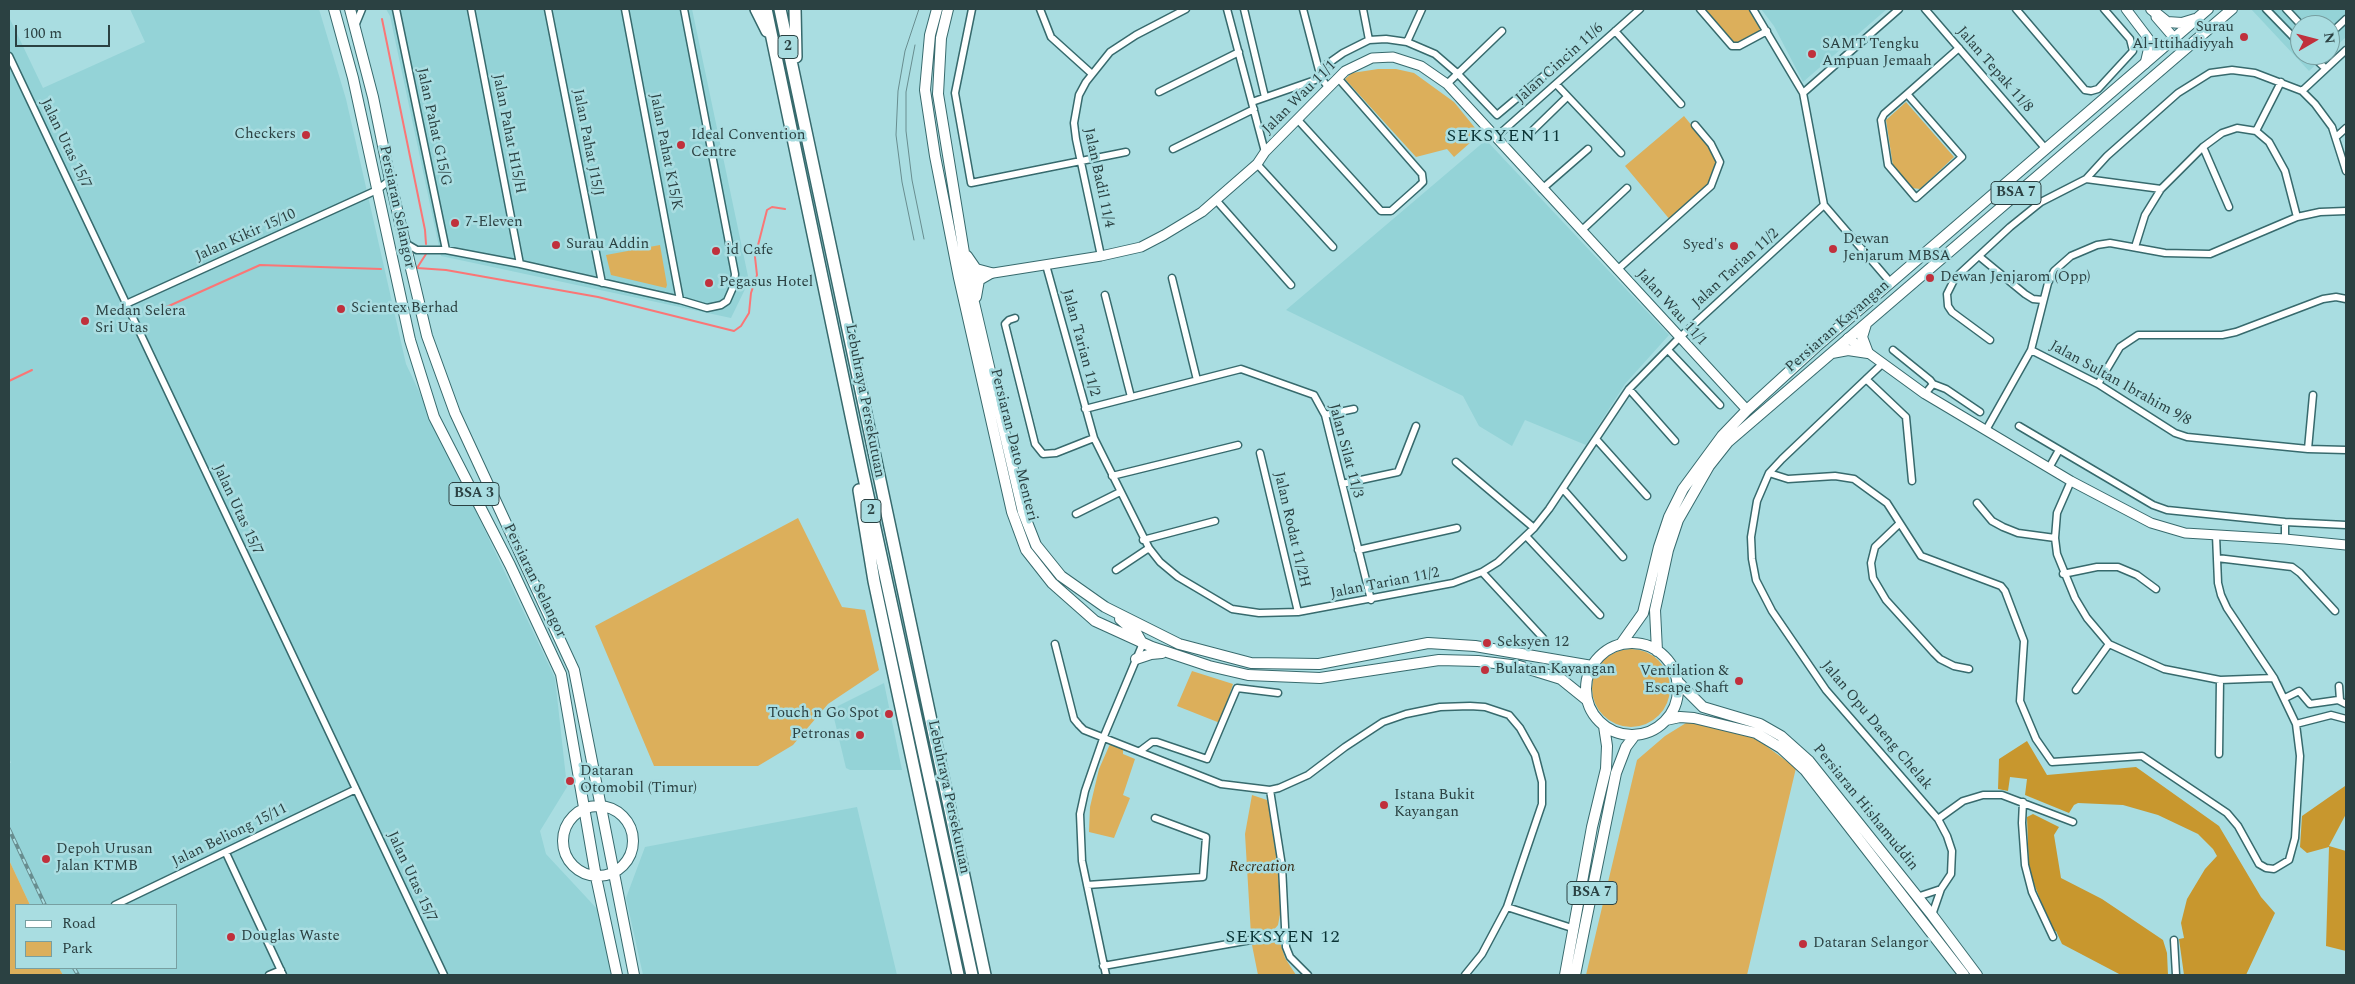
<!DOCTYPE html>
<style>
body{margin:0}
#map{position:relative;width:2355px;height:984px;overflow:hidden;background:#a9dde1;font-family:Spectral,serif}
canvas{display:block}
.frame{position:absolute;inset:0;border:10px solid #2b4142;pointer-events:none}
.legend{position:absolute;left:15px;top:904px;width:162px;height:65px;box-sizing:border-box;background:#a9dde1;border:1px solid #779fa1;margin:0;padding:6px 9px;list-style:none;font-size:15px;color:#2b4142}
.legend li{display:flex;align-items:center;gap:10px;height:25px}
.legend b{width:25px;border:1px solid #779fa1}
.north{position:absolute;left:2290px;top:15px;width:50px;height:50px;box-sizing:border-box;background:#a9dde1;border:1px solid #779fa1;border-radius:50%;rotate:82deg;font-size:14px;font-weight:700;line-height:20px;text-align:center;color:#2b4142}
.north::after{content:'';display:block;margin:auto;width:18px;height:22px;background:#c0303c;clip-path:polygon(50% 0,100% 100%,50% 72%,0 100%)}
.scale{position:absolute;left:15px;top:25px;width:95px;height:22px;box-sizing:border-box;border:2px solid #2b4142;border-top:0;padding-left:6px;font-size:15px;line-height:18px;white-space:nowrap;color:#2b4142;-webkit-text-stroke:4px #a9dde1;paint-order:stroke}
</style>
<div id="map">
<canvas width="2355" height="984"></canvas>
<div class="frame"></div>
<ul class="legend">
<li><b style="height:6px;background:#fff"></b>Road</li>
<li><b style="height:14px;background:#dcaf5b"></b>Park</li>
</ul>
<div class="north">N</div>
<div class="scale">100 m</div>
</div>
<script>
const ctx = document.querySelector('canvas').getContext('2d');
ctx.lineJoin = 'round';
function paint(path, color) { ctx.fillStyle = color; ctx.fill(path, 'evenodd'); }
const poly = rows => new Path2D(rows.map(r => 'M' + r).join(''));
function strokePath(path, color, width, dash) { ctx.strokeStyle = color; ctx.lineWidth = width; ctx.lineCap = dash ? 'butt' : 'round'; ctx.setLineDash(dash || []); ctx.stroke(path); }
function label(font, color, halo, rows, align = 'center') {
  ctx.font = font + ' Spectral,serif'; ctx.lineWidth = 5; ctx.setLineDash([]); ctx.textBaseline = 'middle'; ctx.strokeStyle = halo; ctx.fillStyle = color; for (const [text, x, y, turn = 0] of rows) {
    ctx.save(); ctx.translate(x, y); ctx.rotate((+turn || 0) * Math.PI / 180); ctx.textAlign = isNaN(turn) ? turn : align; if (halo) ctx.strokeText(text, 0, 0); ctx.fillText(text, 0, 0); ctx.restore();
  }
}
paint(poly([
 [130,9,319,9,346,99,406,364,555,678,567,787,540,831,546,854,600,912,614,975,63,975,59,968,176,968,176,905,30,905,9,860,9,763,11,763,9,757,9,17,43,88,145,42],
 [386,9,692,9,749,281,731,318,441,256,390,16],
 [1761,9,1887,9,1803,82,1774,26],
 [2251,9,2346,9,2346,37,2330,52,2330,25,2300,25,2300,55,2326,55,2309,71],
 [1486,140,1669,335,1625,384,1586,445,1525,420,1512,446,1479,426,1463,396,1286,310],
 [884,683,902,770,850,770,846,768,834,718,834,708],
 [857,807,897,975,643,975,626,898,645,847]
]), '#94d3d7');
paint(poly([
 [1703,9,1751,9,1764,30,1739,45,1733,44],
 [1378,69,1396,69,1414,73,1454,102,1480,134,1454,157,1447,149,1416,157,1345,79,1352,73],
 [1906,102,1954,157,1920,189,1912,188,1893,166,1886,120],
 [1684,116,1711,149,1718,162,1709,186,1671,221,1625,166],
 [660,245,667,285,666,288,611,275,606,255],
 [798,518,842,607,865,610,879,670,828,704,793,745,758,766,654,766,595,626],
 '1592 688a39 39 0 1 1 78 0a39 39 0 1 1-78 0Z',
 [1192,671,1233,684,1220,723,1177,706],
 [1686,723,1697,723,1729,729,1758,740,1796,768,1747,975,1586,975,1637,760,1665,736],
 [1110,744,1123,749,1123,754,1135,759,1123,795,1130,798,1114,838,1089,832,1090,807,1099,769],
 [1252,795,1267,800,1268,803,1277,861,1281,909,1278,925,1272,932,1251,935,1245,834],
 [9,860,30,905,16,905,16,968,59,968,63,975,9,975],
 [1280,942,1285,958,1296,975,1258,975,1252,945]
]), '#dcaf5b');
paint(poly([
 [2027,741,2047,775,2136,767,2219,826,2261,897,2275,913,2246,975,2184,975,2179,939,2184,938,2181,923,2187,899,2205,869,2217,856,2213,849,2198,834,2158,815,2123,805,2078,803,2074,805,2069,813,2025,795,2027,779,2010,777,2008,791,1998,789,1999,759],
 [2345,786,2346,814,2329,846,2346,851,2346,951,2326,946,2329,847,2307,853,2300,847,2302,816],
 [2033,814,2059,827,2054,835,2061,878,2102,899,2163,940,2167,953,2168,975,2121,975,2062,944,2056,931,2053,932,2029,871,2027,817]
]), '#c8972e');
strokePath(poly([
 [382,19,425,230,426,244],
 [417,268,446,270,598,297,734,331,741,326,749,313,751,293,757,275,755,257,767,210,772,207,785,209],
 [417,268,426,254],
 [151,314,260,265,381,269],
 [9,381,32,370]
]), '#fa7676', 2);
const street = poly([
 [396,9,446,250],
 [471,9,520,264],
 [548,9,602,283],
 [625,9,680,300],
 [972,9,955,93,971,183,1126,152],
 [1040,9,1051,37,1092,74],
 [1227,9,1265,152],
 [1244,9,1265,97],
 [1303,9,1321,78,1328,87],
 [1363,9,1369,40],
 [1700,9,1732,46,1739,46,1767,31],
 [1753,9,1803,93,1824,205,1891,283],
 [1925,9,2045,148],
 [2016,9,2085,90,2091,91,2098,89,2133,51,2130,39,2104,9],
 [2266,9,2300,44],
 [2286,9,2301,25],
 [355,26,362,9],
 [1615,31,1681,104],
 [2330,34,2346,19],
 [1407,42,1422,9],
 [2311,55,2325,68],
 [9,56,444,975],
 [1319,70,1343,53,1369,40,1386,39,1407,42,1435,54,1457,73,1497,115,1553,68],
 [1447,84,1502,31],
 [1556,84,1621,153],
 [2302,91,2346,50],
 [1159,92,1239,52],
 [1803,93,1899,9],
 [1907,94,1962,157,1916,198,1888,165,1881,120,1884,114,1907,94,1959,48],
 [1252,102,1321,78],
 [1298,120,1381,211,1391,211,1419,186,1423,182,1422,174,1338,78],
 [2256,131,2281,82],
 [1527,136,1567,97],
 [1496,137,1640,9],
 [2336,137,2346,128],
 [2203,147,2229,207],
 [1173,149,1254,109],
 [1257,164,1333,247],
 [2086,179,2107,156,2178,93,2210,73,2232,70,2255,73,2302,91,2315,104,2332,127,2346,171],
 [1542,189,1588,149],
 [1216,200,1291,285],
 [1581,231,1627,188],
 [405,243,417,250,446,250,520,264,680,300,707,308,721,305,727,301,734,285,735,274,684,9],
 [2135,247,2145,215,2161,189,2203,147,2222,133,2237,128,2256,131,2269,142,2285,171,2297,217],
 [1101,256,1076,139,1074,123,1079,95,1086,82,1110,52,1136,35,1186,9],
 [1980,257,2025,294,2033,299,2043,300],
 [1046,265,1094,438,1149,548,1160,562,1178,577,1232,609,1259,613,1298,612,1453,583,1482,572,1498,562,1534,528,1549,509,1629,389,1679,338,1824,205],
 [1617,270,1711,186,1720,162,1711,144,1695,125],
 [1172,278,1197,380],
 [1105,295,1131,397],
 [126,304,377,190,390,180],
 [1015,318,1009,320,1005,324,1035,444,1043,454,1056,453,1094,438],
 [1990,340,1952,312,1948,306,1947,294,1955,278,2010,227,2041,202,2086,179,2161,189],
 [1668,350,1720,405],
 [1893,350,1930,380,1933,384,1925,394],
 [2031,350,2098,384,2175,433,2187,437,2308,449,2346,450],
 [1882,364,1782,459,1769,473,1757,501,1751,537,1752,559,1756,580,1772,611,1826,690,1938,819,1947,836,1952,851,1951,874,1941,889,1932,915],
 [1866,379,1906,417,1912,481],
 [1933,384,1946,389,1980,412],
 [2098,384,2120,347,2138,335,2222,335,2236,332,2323,299,2336,297,2346,299],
 [1629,389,1675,441],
 [1085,409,1241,369,1314,395,1325,415,1371,600],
 [1325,415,1354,409],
 [2019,426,2153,505,2167,510,2285,522,2346,525],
 [1986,430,2031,350,2048,283,2054,271,2071,256,2097,245,2110,243,2165,253,2210,254,2297,217,2320,212,2346,211],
 [1596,439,1647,496],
 [2308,449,2313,395],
 [1260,453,1298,612],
 [1456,462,1534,528],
 [2049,468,2059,450],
 [1769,473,1788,479,1835,476,1854,479,1887,503,1921,556,2001,586,2005,591,2024,641,2020,701,2036,739,2052,762,2142,756,2227,813,2238,826,2259,864,2266,868,2274,869,2289,860,2295,838,2300,756,2296,724,2274,678,2227,608,2221,595,2218,583,2216,535],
 [1112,476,1238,445],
 [2071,481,2057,513,2055,538,2057,554,2075,598,2087,618,2109,644,2164,669,2220,680,2274,678],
 [1342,484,1398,472,1416,426],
 [1563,489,1623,557],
 [1977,503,1992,521,2003,527,2018,533,2055,538],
 [1076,514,1120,492],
 [1899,524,1875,547,1871,563,1873,578,1886,600,1934,653,1940,659,1954,666,1969,669],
 [1526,536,1600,615],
 [2285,539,2285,522],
 [1143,540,1215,521],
 [1358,550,1457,528],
 [2217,558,2292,567,2300,573,2335,611],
 [1116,570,1149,548],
 [1482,572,1543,638],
 [2063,574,2097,567,2118,567,2137,575,2156,589],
 [1055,644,1074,719,1079,725,1084,730,1221,784,1270,790,1279,788,1308,775,1345,747,1383,722,1406,714,1440,707,1470,706,1485,707,1509,715,1520,728,1535,755,1542,782,1542,804,1507,907,1482,954,1465,975],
 [2339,686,2340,700],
 [2076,690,2109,644],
 [2285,698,2299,691,2310,704,2338,700,2346,704],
 [2296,724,2331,715,2346,719],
 [1140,751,1152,742,1157,742,1207,759,1237,688,1278,693],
 [2219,754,2220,680],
 [1270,790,1282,866,1286,947,1290,957,1308,975],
 [2023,802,2022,823,2025,865,2032,892,2053,937],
 [1938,819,1963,801,1983,795,2002,795,2073,822],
 [226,853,283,975],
 [1087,885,1203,877,1206,837,1155,818],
 [1917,897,1941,889],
 [115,905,356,789],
 [1507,907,1575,929],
 [2174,940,2176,975],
 [1103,966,1285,934],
 [269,975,281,970],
 [1106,975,1082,861,1080,814,1085,791,1104,736,1143,643]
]);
const secondary = poly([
 [2126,9,2148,38,2148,51,2145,64],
 [2156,17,2175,39],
 [968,277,1101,256,1141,247,1164,235,1202,212,1257,164,1265,152,1345,71,1372,58,1393,57,1421,66,1447,84,1747,410],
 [1848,338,1925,394,2071,481,2151,523,2185,533,2285,539,2346,545]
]);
const primary = poly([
 [334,9,353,78,410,340,434,417,510,565,561,674,596,877,617,975],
 [350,9,373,97,390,180,427,336,455,413,574,670,634,975],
 [937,9,930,35,925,90,935,156,959,278,1012,512,1026,550,1052,583,1095,621,1152,647,1209,666,1248,675,1320,678,1439,660,1478,661,1519,666,1561,679,1587,700],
 [948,9,941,38,938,94,968,277,1023,512,1036,545,1061,576,1105,607,1179,644,1251,663,1319,664,1428,643,1475,646,1592,666],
 [2151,9,2167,22,2182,23,2195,19],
 [967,256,976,269,991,273],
 [976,297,979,280,991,273],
 [1866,324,1862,337,1868,353],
 [1832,353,1848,350,1868,353],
 [1120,619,1137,634,1142,643],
 '1586 689a46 46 0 1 1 92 0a46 46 0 1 1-92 0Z',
 [1621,644,1643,613,1659,547,1669,517,1683,489,1722,436,1747,410,1816,347,2208,9],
 [1657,651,1655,610,1668,550,1678,520,1709,466,1728,442,2232,9],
 [1136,659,1151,654,1162,653],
 [1677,681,1703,707,1760,724,1781,736,1809,761,1932,915,1977,975],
 [1666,720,1680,717,1694,718,1756,733,1781,748,1805,770,1964,975],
 '563 841a35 35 0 1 1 70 0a35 35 0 1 1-70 0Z',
 [1565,975,1592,827,1606,769,1607,746,1604,726],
 [1575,975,1616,773,1626,747,1635,735]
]);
const highway = poly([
 [756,9,767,31],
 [766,9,863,473,972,975],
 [780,9,985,975],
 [795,9,796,57],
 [859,490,874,581,958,975]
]);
strokePath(street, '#376a6d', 9);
strokePath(secondary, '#376a6d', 11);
strokePath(primary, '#376a6d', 12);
strokePath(highway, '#376a6d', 14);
strokePath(street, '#fff', 6);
strokePath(secondary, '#fff', 9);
strokePath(primary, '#fff', 10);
strokePath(highway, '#fff', 11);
strokePath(poly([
 [915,45,906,92,906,131,912,180,924,239],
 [914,240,902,182,896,135,898,91,905,51,919,9]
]), '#688d8f', 1);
const rail = poly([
 [9,829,45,905],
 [74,968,78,975]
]);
strokePath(rail, '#688d8f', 4);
strokePath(rail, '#a9dde1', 2, [5.5]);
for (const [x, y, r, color] of [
 [2244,37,5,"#c0303c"],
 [1812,54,5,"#c0303c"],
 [306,135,5,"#c0303c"],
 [681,145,5,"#c0303c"],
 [455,223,5,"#c0303c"],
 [556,245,5,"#c0303c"],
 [1734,246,5,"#c0303c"],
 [1833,249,5,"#c0303c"],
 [716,251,5,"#c0303c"],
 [1930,278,5,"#c0303c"],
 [709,283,5,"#c0303c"],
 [341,309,5,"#c0303c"],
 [85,321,5,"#c0303c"],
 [1487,643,5,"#c0303c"],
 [1485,670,5,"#c0303c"],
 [1739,681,5,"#c0303c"],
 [889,714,5,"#c0303c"],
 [860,735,5,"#c0303c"],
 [570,781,5,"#c0303c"],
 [1384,805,5,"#c0303c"],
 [46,859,5,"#c0303c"],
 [231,937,5,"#c0303c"],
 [1803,944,5,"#c0303c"]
]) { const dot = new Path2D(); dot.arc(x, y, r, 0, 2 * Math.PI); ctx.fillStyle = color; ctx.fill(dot); strokePath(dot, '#a9dde1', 2); }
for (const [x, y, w] of [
 [788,47,20],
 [2016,193,50],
 [474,494,50],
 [871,511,20],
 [1592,893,50]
]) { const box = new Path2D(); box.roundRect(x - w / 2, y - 11.5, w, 23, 4); ctx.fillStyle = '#a9dde1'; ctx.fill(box); strokePath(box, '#2b4142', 1); }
label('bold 14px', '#2b4142', null, [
 ["2",788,47],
 ["BSA 7",2016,193],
 ["BSA 3",474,494],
 ["2",871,511],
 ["BSA 7",1592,893]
]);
label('15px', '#2b4142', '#a9dde1', [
 ["Surau",2234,28,"right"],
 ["Al-Ittihadiyyah",2234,45,"right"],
 ["SAMT Tengku",1822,45],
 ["Ampuan Jemaah",1822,62],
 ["Checkers",296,135,"right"],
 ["Ideal Convention",691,136],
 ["Centre",691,153],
 ["7-Eleven",465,223],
 ["Dewan",1843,240],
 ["Jenjarum MBSA",1843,257],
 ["Surau Addin",566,245],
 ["Syed's",1724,246,"right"],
 ["id Cafe",726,251],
 ["Dewan Jenjarom (Opp)",1940,278],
 ["Pegasus Hotel",719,283],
 ["Scientex Berhad",351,309],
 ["Medan Selera",95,312],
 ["Sri Utas",95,329],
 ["Seksyen 12",1497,643],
 ["Bulatan Kayangan",1495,670],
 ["Ventilation &",1729,672,"right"],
 ["Escape Shaft",1729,689,"right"],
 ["Touch n Go Spot",879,714,"right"],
 ["Petronas",850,735,"right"],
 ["Dataran",580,772],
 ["Otomobil (Timur)",580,789],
 ["Istana Bukit",1394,796],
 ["Kayangan",1394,813],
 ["Depoh Urusan",56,850],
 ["Jalan KTMB",56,867],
 ["Douglas Waste",241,937],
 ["Dataran Selangor",1813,944]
], 'left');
label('15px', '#2b4142', '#a9dde1', [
 ["Jalan Cincin 11/6",1560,64,-42],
 ["Jalan Tepak 11/8",1994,70,49],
 ["Jalan Wau 11/1",1300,98,-45],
 ["Jalan Pahat G15/G",433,127,78],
 ["Jalan Pahat H15/H",508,134,79],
 ["Jalan Pahat J15/J",587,143,79],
 ["Jalan Utas 15/7",65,144,64],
 ["Jalan Pahat K15/K",665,152,79],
 ["Jalan Badil 11/4",1098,178,78],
 ["Persiaran Selangor",396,207,78],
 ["Jalan Kikir 15/10",246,236,-24],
 ["Jalan Tarian 11/2",1736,269,-42],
 ["Jalan Wau 11/1",1671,308,48],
 ["Persiaran Kayangan",1838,327,-41],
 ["Jalan Tarian 11/2",1080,343,75],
 ["Jalan Sultan Ibrahim 9/8",2120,384,29],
 ["Lebuhraya Persekutuan",864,401,79],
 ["Persiaran Dato Menteri",1013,445,76],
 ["Jalan Silat 11/3",1345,451,75],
 ["Jalan Utas 15/7",237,510,65],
 ["Jalan Rodat 11/2H",1291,530,77],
 ["Persiaran Selangor",534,581,64],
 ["Jalan Tarian 11/2",1385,584,-11],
 ["Jalan Opu Daeng Chelak",1876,726,50],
 ["Lebuhraya Persekutuan",948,797,78],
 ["Persiaran Hishamuddin",1865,808,51],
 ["Jalan Beliong 15/11",230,836,-26],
 ["Jalan Utas 15/7",411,877,65]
]);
label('italic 15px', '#372b16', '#a9dde1', [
 ["Recreation",1262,868]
]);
ctx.letterSpacing = '1px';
label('18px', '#0a3335', '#a9dde1', [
 ["SEKSYEN 11",1504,137],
 ["SEKSYEN 12",1283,938]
]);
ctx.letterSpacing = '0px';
</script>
